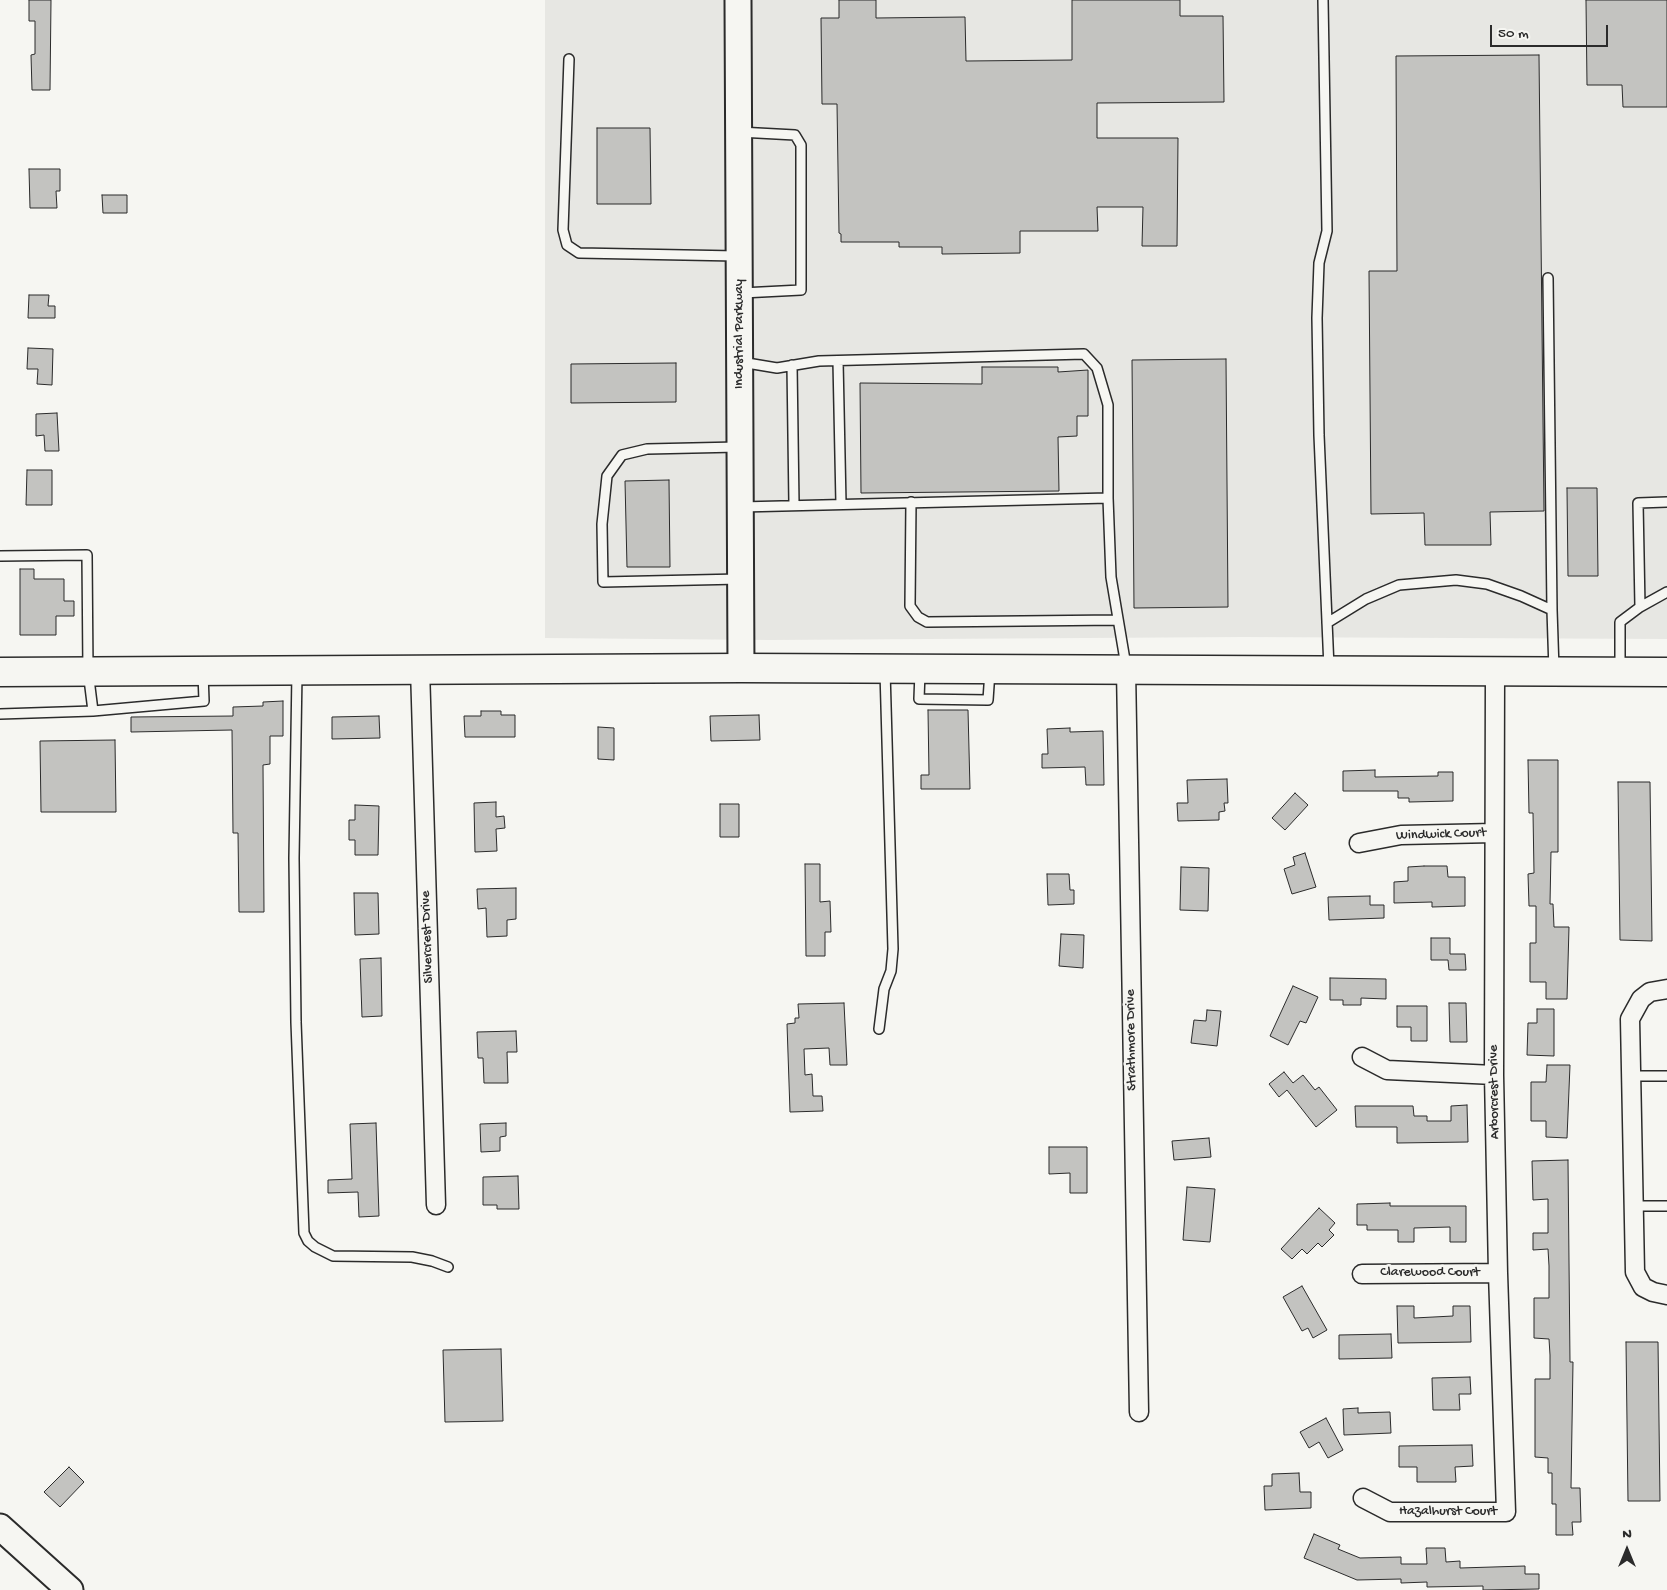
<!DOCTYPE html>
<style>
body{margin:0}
#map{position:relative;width:1667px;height:1590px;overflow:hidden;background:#f6f6f2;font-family:"Gochi Hand",sans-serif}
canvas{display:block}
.north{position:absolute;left:1602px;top:1525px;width:50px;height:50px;-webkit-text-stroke:4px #f6f6f2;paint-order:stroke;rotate:0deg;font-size:14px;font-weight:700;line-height:20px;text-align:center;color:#2b2b2b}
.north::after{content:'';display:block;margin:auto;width:18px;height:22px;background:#2b2b2b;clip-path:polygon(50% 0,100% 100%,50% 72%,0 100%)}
.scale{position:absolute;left:1490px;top:25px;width:118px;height:22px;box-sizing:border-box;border:2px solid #2b2b2b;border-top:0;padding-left:6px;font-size:15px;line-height:18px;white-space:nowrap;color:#2b2b2b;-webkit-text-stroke:4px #f6f6f2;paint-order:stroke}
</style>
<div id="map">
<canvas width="1667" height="1590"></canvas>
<div class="north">N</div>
<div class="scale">50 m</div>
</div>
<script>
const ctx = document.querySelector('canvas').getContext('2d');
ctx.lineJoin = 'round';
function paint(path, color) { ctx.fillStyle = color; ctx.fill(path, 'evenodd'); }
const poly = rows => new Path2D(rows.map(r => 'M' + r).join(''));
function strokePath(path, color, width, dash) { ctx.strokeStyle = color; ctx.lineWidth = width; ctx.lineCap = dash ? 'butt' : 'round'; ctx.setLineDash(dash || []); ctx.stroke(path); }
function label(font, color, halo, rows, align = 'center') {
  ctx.font = font + ' "Gochi Hand",sans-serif'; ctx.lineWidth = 5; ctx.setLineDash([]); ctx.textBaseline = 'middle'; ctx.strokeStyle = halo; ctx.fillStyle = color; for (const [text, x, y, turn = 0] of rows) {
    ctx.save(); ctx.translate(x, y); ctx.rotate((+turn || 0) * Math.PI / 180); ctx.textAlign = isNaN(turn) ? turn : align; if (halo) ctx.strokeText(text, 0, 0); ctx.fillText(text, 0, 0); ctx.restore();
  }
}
paint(poly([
 [545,0,1667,0,1667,639,1243,637,770,640,545,638]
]), '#e7e7e3');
const building = poly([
 [29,0,51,0,50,90,32,90,31,55,35,54,35,21,29,21,29,0],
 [839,0,876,0,876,18,965,17,966,61,1072,60,1072,0,1180,0,1180,16,1223,16,1224,102,1097,103,1097,138,1178,138,1177,246,1142,246,1143,207,1097,207,1098,231,1020,231,1020,253,942,254,942,247,899,247,899,242,841,242,841,234,839,233,837,104,822,104,821,18,839,18,839,0],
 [1586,0,1667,0,1667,107,1623,107,1622,85,1587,85,1586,0],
 [1539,55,1544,511,1490,512,1491,545,1425,545,1424,513,1371,514,1369,271,1397,271,1396,56,1539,55],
 [597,128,650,128,651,204,597,204,597,128],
 [29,169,60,169,60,191,56,191,57,208,30,208,29,169],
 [102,195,127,195,127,213,103,213,102,195],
 [29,295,49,295,48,306,55,306,55,318,28,318,29,295],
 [28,348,53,349,52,385,37,384,38,369,27,369,28,348],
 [1226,359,1228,607,1134,608,1132,360,1226,359],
 [676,363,676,402,571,403,571,364,676,363],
 [982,367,1058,367,1058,372,1088,370,1088,416,1077,416,1077,436,1058,437,1059,491,861,493,860,383,982,384,982,367],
 [57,413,59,451,45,451,44,435,36,436,36,414,57,413],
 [27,470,52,470,52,505,26,505,27,470],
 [669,480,670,567,627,567,625,481,669,480],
 [1567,488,1597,488,1598,576,1568,576,1567,488],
 [20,569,34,569,34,579,64,579,64,601,74,601,74,616,56,616,56,635,20,635,20,569],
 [283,701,283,736,270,736,270,764,263,765,264,912,239,912,238,833,233,833,232,730,131,732,131,717,233,716,233,707,263,706,263,702,283,701],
 [928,710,968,710,970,789,921,789,921,775,929,775,928,710],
 [481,711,501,711,501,715,515,715,515,737,465,737,464,716,481,716,481,711],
 [759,715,760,740,711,741,710,716,759,715],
 [379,716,380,738,332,739,332,717,379,716],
 [598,727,614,728,614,760,598,759,598,727],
 [1070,728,1070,732,1103,731,1104,785,1086,785,1085,767,1042,768,1042,754,1048,754,1047,729,1070,728],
 [115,740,116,812,41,812,40,741,115,740],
 [1528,760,1558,760,1558,852,1551,852,1550,904,1553,904,1554,927,1569,927,1567,999,1546,999,1546,982,1530,982,1530,943,1536,943,1536,906,1529,906,1528,874,1534,873,1533,813,1529,813,1528,760],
 [1375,770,1375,777,1438,776,1438,772,1453,772,1453,801,1409,802,1409,798,1398,798,1398,791,1343,791,1343,771,1375,770],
 [1227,779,1228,803,1224,803,1225,811,1219,812,1219,820,1178,821,1177,803,1188,803,1187,780,1227,779],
 [1618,782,1650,782,1652,941,1620,940,1618,782],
 [1295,793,1308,805,1285,830,1272,818,1295,793],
 [496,802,496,817,504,816,505,828,496,829,497,851,475,852,474,803,496,802],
 [720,804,739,804,739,837,720,837,720,804],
 [355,805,379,806,378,855,355,855,355,840,349,840,349,820,355,820,355,805],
 [1305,853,1316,887,1292,894,1284,869,1295,865,1293,857,1305,853],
 [805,864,820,864,820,902,830,901,831,932,825,932,825,956,806,956,805,864],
 [1424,866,1447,866,1448,877,1465,877,1465,906,1432,907,1432,902,1394,903,1394,882,1408,881,1408,867,1424,866],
 [1181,867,1209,868,1208,911,1180,910,1181,867],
 [1047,874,1069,874,1070,890,1074,890,1074,904,1048,905,1047,874],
 [516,888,516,919,507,920,507,936,487,937,486,908,478,909,477,889,516,888],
 [354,893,378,893,379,934,355,935,354,893],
 [1370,896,1370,905,1384,905,1384,918,1329,920,1328,897,1370,896],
 [1061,934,1084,935,1083,968,1059,966,1061,934],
 [1431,938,1450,938,1450,954,1465,954,1466,970,1449,970,1448,960,1431,960,1431,938],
 [381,958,382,1016,362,1017,360,959,381,958],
 [1330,978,1386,979,1386,999,1361,998,1361,1005,1343,1005,1343,1000,1330,1000,1330,978],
 [1293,986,1318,997,1306,1023,1300,1021,1288,1045,1270,1036,1293,986],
 [844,1003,847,1065,830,1065,829,1048,804,1049,805,1075,812,1074,813,1096,822,1096,823,1111,790,1112,787,1024,795,1023,795,1018,799,1018,798,1004,844,1003],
 [1449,1003,1466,1003,1467,1042,1450,1042,1449,1003],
 [1397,1006,1427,1006,1427,1041,1411,1041,1411,1027,1397,1027,1397,1006],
 [1537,1009,1554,1009,1554,1056,1527,1055,1528,1023,1537,1023,1537,1009],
 [1207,1010,1221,1011,1217,1046,1191,1043,1194,1020,1206,1021,1207,1010],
 [516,1031,517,1052,507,1052,508,1083,484,1083,483,1058,478,1058,477,1032,516,1031],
 [1547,1065,1570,1065,1567,1138,1546,1137,1546,1121,1531,1121,1531,1082,1546,1082,1547,1065],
 [1284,1072,1293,1083,1303,1075,1315,1090,1319,1087,1337,1110,1316,1127,1287,1090,1279,1097,1269,1084,1284,1072],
 [1467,1105,1468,1142,1397,1143,1397,1127,1356,1127,1355,1106,1413,1106,1414,1116,1427,1116,1427,1121,1451,1121,1451,1106,1467,1105],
 [376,1123,379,1216,359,1217,358,1192,328,1193,328,1180,352,1179,350,1124,376,1123],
 [506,1123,506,1136,500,1137,500,1151,481,1152,480,1124,506,1123],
 [1209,1138,1211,1157,1174,1160,1172,1141,1209,1138],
 [1049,1147,1087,1147,1087,1193,1070,1193,1070,1173,1049,1174,1049,1147],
 [1568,1160,1570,1362,1573,1362,1571,1488,1580,1488,1581,1522,1572,1522,1573,1535,1556,1535,1556,1504,1552,1504,1552,1473,1548,1473,1548,1458,1535,1457,1535,1379,1550,1379,1550,1355,1549,1339,1534,1338,1534,1298,1549,1298,1549,1266,1548,1249,1533,1250,1533,1233,1548,1233,1548,1199,1533,1200,1532,1161,1568,1160],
 [518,1176,519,1209,497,1209,497,1205,483,1205,483,1177,518,1176],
 [1187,1187,1215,1189,1210,1242,1183,1240,1187,1187],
 [1390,1203,1390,1206,1466,1206,1466,1242,1450,1242,1450,1227,1414,1228,1414,1242,1398,1242,1398,1230,1367,1230,1367,1225,1357,1225,1357,1204,1390,1203],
 [1319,1208,1335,1223,1329,1230,1334,1235,1322,1247,1318,1243,1307,1254,1302,1249,1292,1259,1281,1249,1319,1208],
 [1302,1286,1327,1330,1313,1338,1308,1328,1302,1331,1283,1297,1302,1286],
 [1397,1306,1414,1306,1414,1318,1453,1316,1453,1306,1470,1306,1471,1342,1398,1343,1397,1306],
 [1391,1334,1392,1358,1339,1359,1339,1335,1391,1334],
 [1626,1342,1658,1342,1660,1501,1628,1501,1626,1342],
 [501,1349,503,1421,445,1422,443,1350,501,1349],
 [1470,1377,1471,1394,1459,1394,1460,1410,1433,1410,1432,1378,1470,1377],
 [1358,1408,1358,1413,1390,1412,1391,1433,1344,1435,1343,1409,1358,1408],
 [1326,1418,1343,1450,1328,1458,1319,1442,1309,1448,1300,1432,1326,1418],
 [1472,1445,1473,1466,1455,1467,1456,1482,1417,1482,1417,1467,1399,1467,1399,1446,1472,1445],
 [69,1467,84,1482,60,1507,44,1492,69,1467],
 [1299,1473,1300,1492,1311,1492,1311,1508,1265,1510,1264,1486,1272,1486,1272,1474,1299,1473],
 [1314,1534,1340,1545,1338,1549,1360,1558,1401,1557,1401,1564,1427,1564,1426,1548,1445,1548,1446,1562,1460,1561,1460,1568,1525,1566,1525,1574,1539,1574,1539,1589,1483,1590,1483,1586,1427,1587,1427,1582,1401,1583,1401,1579,1357,1580,1304,1558,1314,1534]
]);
paint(building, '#c3c3c0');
strokePath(building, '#2b2b2b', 1);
const lane = poly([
 [1323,0,1327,231,1319,263,1317,318,1319,435,1329,668],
 [569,59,563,230,567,245,579,253,737,256],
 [739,132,795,135,801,145,801,290,742,293],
 [1548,278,1552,610],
 [838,361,841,504],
 [741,362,777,368,819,361,1084,354,1097,368,1108,405,1108,498,741,507],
 [792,365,794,505],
 [738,447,647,449,622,455,607,476,602,524,603,582,740,579],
 [1108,498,1111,577,1126,666],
 [911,502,910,606,918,617,927,622,1118,620],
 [0,556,87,555,88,671,93,711,0,714],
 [1640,607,1638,503,1667,502],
 [1327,623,1366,599,1399,585,1456,580,1487,584,1521,596,1552,610,1554,670],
 [1620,669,1620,622,1640,607,1667,592],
 [920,672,919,699,988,700,990,671],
 [297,673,294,858,296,1022,304,1233,308,1241,315,1247,333,1256,412,1257,432,1261,448,1267],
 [93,711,204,701,203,673],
 [879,1029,884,989,891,971,893,949,885,671],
 [1631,1076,1667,1076],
 [1632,1206,1667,1206]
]);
const street = poly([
 [420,668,436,1205],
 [1126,669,1139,1412],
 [1359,843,1401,835,1494,833],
 [1667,989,1650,992,1641,999,1630,1019,1635,1272,1643,1287,1653,1292,1667,1295],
 [1362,1057,1387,1070,1494,1075],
 [1362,1274,1498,1273],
 [1363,1498,1390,1512,1506,1512,1498,1273,1494,1075,1495,672]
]);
const secondary = poly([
 [738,0,741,668],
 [0,1527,70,1590]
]);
const primary = poly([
 [0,672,741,668,1667,672]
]);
strokePath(lane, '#2b2b2b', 12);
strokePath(street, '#2b2b2b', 21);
strokePath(secondary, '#2b2b2b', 29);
strokePath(primary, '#2b2b2b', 31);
strokePath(lane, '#f6f6f2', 9);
strokePath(street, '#f6f6f2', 18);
strokePath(secondary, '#f6f6f2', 25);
strokePath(primary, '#f6f6f2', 28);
label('14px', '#2b2b2b', '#f6f6f2', [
 ["Industrial Parkway",740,334,-90],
 ["Windwick Court",1441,835,-2],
 ["Silvercrest Drive",428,937,-92],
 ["Strathmore Drive",1132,1040,-91],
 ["Arborcrest Drive",1495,1092,-91],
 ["Clarewood Court",1430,1273],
 ["Hazalhurst Court",1448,1512]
]);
</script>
